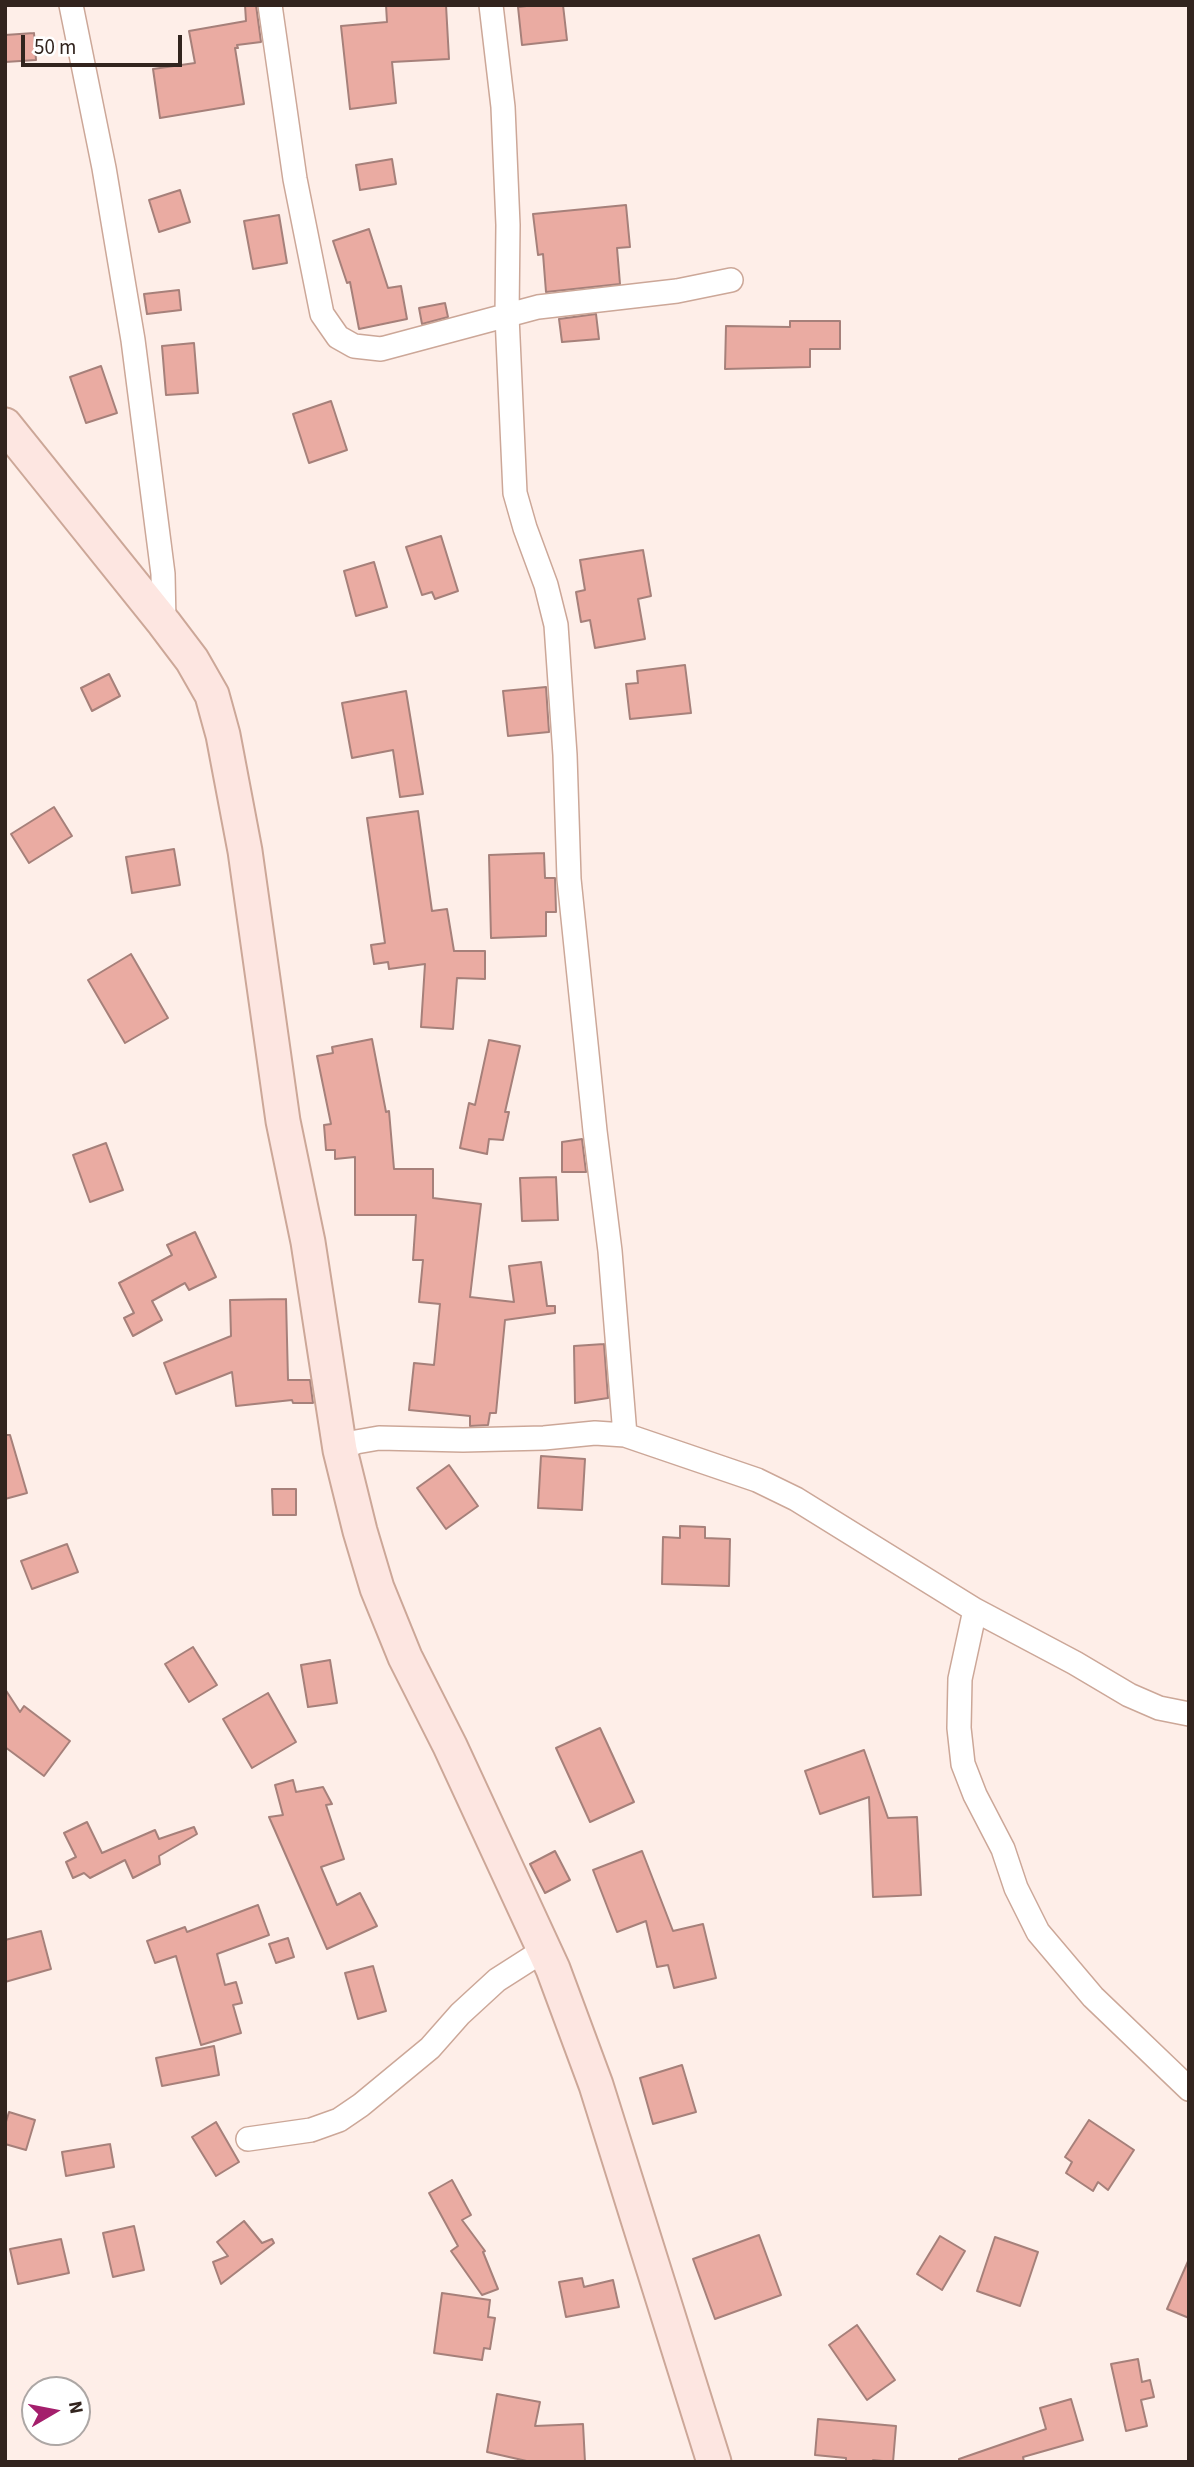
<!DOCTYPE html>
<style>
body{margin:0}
#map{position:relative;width:1194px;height:2467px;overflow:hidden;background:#feeee8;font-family:"Source Sans 3",sans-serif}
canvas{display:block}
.frame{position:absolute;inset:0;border:7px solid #32241e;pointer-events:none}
.north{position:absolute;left:21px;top:2376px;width:70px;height:70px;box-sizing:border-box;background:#fff;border:2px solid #ada7a5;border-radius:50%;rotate:80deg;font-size:19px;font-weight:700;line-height:28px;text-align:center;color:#32241e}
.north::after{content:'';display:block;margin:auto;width:24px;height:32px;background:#a41f6c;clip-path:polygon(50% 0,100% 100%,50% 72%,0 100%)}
.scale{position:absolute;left:21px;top:35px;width:161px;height:32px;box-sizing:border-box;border:4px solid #32241e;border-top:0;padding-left:9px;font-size:21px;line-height:24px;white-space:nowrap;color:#32241e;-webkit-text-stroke:5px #fff;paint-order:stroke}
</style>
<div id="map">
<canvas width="1194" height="2467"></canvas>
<div class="frame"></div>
<div class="north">N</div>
<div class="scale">50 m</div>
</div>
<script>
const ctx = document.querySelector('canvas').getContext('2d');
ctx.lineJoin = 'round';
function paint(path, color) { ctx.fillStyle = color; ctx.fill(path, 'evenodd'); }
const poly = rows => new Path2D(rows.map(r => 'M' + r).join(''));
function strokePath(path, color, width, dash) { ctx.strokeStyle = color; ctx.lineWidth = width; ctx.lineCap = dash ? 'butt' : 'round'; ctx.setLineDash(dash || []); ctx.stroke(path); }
const building = poly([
 [245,5,256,5,261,42,237,45,238,48,235,48,244,104,160,118,153,69,195,63,189,31,246,21,245,5],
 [386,5,446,5,449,59,392,62,396,103,350,109,341,26,387,22,386,5],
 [535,5,563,5,567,40,522,45,518,7,535,5],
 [34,33,36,60,5,62,5,35,34,33],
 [392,159,396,184,360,190,356,165,392,159],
 [180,190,190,222,159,232,149,200,180,190],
 [626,205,630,247,617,248,620,284,546,292,543,254,538,255,533,214,626,205],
 [279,215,287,263,253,269,244,221,279,215],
 [369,229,388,288,401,286,407,319,359,329,350,282,347,283,333,241,369,229],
 [179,290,181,310,147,314,144,294,179,290],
 [445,303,448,317,422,324,419,308,445,303],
 [596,314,599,339,562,342,559,319,596,314],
 [790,321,840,321,840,349,810,349,810,367,725,369,726,326,790,327,790,321],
 [194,343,198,393,166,395,162,346,194,343],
 [101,366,117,413,86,423,70,377,101,366],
 [331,401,347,450,309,463,293,414,331,401],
 [441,536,458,591,435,599,432,592,422,595,406,547,441,536],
 [643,550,651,596,638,599,645,639,595,648,590,620,581,622,576,592,585,590,580,560,643,550],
 [374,562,387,607,356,616,344,571,374,562],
 [685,665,691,713,630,719,626,684,638,683,637,671,685,665],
 [109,674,120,696,92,711,81,688,109,674],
 [546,687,549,732,508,736,503,691,546,687],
 [406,691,423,794,400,797,393,750,352,758,342,703,406,691],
 [54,807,72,836,29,863,11,834,54,807],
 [418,811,432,911,447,909,454,951,485,951,485,979,457,978,453,1029,421,1027,425,964,389,969,388,962,374,964,371,945,385,943,367,818,418,811],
 [174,849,180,885,132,893,126,857,174,849],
 [544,853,545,878,555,878,556,912,546,912,546,936,491,938,489,855,544,853],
 [131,954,168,1018,125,1043,88,980,131,954],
 [372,1039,386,1112,389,1111,394,1169,433,1169,433,1198,481,1204,470,1297,514,1302,509,1266,541,1262,547,1306,555,1306,555,1313,505,1320,496,1413,490,1413,488,1425,470,1426,470,1416,409,1410,414,1363,434,1365,440,1304,419,1302,423,1260,413,1260,416,1215,355,1215,355,1157,335,1159,335,1150,326,1150,324,1125,331,1124,317,1056,333,1053,332,1047,372,1039],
 [489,1040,520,1046,505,1112,509,1112,503,1140,489,1139,487,1154,460,1148,469,1103,475,1105,489,1040],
 [582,1139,586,1172,562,1172,562,1142,582,1139],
 [106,1143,123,1190,90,1202,73,1155,106,1143],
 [556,1177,558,1220,522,1221,520,1178,556,1177],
 [195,1232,216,1277,189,1290,185,1283,152,1301,162,1320,133,1336,124,1318,134,1313,119,1283,172,1255,167,1245,195,1232],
 [286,1299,288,1380,310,1380,313,1403,293,1403,292,1400,236,1406,232,1372,176,1394,164,1363,231,1336,230,1300,286,1299],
 [604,1344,608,1398,575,1403,574,1346,604,1344],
 [5,1435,10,1435,27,1493,5,1499,5,1435],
 [541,1456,585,1459,582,1510,538,1508,541,1456],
 [449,1465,478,1506,446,1529,417,1488,449,1465],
 [272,1489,296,1489,296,1515,273,1515,272,1489],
 [680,1526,705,1527,705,1538,730,1539,729,1586,662,1584,663,1537,680,1538,680,1526],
 [67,1544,78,1572,32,1589,21,1561,67,1544],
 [193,1647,217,1685,189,1702,165,1664,193,1647],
 [330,1660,337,1703,308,1707,301,1665,330,1660],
 [5,1689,20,1712,24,1706,70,1741,44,1776,5,1747,5,1689],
 [268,1693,296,1742,252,1768,223,1719,268,1693],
 [600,1728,634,1802,590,1822,556,1748,600,1728],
 [864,1750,888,1818,917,1817,921,1895,873,1897,869,1797,820,1814,805,1771,864,1750],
 [293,1780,296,1792,323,1787,332,1804,326,1805,344,1859,321,1867,337,1905,360,1893,377,1926,327,1949,269,1817,283,1815,275,1785,293,1780],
 [87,1822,102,1853,155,1830,159,1839,194,1827,197,1834,159,1856,160,1864,133,1878,125,1860,90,1878,84,1873,73,1878,66,1862,76,1857,64,1833,87,1822],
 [555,1851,570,1880,545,1893,530,1864,555,1851],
 [642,1851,673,1931,703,1924,716,1978,674,1988,668,1965,657,1967,646,1921,617,1932,593,1870,642,1851],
 [258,1905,269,1935,217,1954,225,1985,236,1982,242,2003,233,2005,241,2033,201,2045,176,1956,155,1963,147,1941,185,1927,187,1932,258,1905],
 [41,1931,51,1969,5,1982,5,1940,41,1931],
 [288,1938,294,1957,276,1963,269,1944,288,1938],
 [373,1966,386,2011,358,2019,345,1973,373,1966],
 [214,2046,219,2075,162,2086,156,2058,214,2046],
 [682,2065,696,2112,653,2124,640,2078,682,2065],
 [9,2112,35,2120,26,2150,5,2144,5,2125,9,2112],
 [1089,2120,1134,2150,1108,2190,1098,2182,1093,2191,1066,2173,1072,2162,1065,2157,1089,2120],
 [216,2122,239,2162,216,2176,192,2137,216,2122],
 [110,2144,114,2167,66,2176,62,2152,110,2144],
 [452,2180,471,2215,462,2220,485,2251,483,2252,498,2289,482,2295,451,2251,458,2246,429,2193,452,2180],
 [244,2221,262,2243,272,2239,274,2243,221,2284,213,2262,228,2256,217,2242,244,2221],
 [134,2226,144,2270,113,2277,103,2233,134,2226],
 [759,2235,781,2295,715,2319,693,2259,759,2235],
 [940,2236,965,2251,942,2290,917,2274,940,2236],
 [995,2237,1038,2252,1020,2306,977,2291,995,2237],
 [61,2239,69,2273,18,2284,10,2249,61,2239],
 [1189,2259,1189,2318,1167,2309,1189,2259],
 [582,2278,584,2287,613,2280,619,2307,566,2317,559,2282,582,2278],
 [442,2293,490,2300,488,2317,495,2318,490,2349,484,2348,482,2360,434,2353,442,2293],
 [857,2325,895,2380,867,2400,829,2345,857,2325],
 [1138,2359,1142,2382,1150,2380,1154,2397,1141,2400,1147,2426,1126,2431,1111,2364,1138,2359],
 [497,2394,540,2402,535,2426,583,2424,585,2462,531,2462,487,2452,497,2394],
 [1071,2399,1083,2440,1023,2457,1024,2462,959,2462,959,2459,1046,2429,1040,2408,1071,2399],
 [818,2419,896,2426,893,2462,873,2460,873,2462,846,2462,846,2458,815,2455,818,2419]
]);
paint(building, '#eaaba2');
strokePath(building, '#a6807a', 2);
const street = poly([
 [71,5,104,168,133,340,163,574,164,623],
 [270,5,295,179,322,314,338,337,354,346,381,349,538,307,677,291,731,280],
 [491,5,503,107,508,225,507,316,515,493,525,528,546,585,556,625,565,755,569,879,595,1131,610,1251,625,1435],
 [340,1450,356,1442,379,1438,463,1440,544,1438,595,1433,625,1435,757,1480,796,1499,975,1610,1075,1663,1129,1695,1159,1708,1189,1714],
 [975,1610,960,1679,959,1728,963,1764,975,1795,1003,1849,1016,1888,1038,1932,1093,1997,1189,2089],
 [248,2139,311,2130,339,2120,361,2105,430,2048,460,2014,497,1980,544,1950]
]);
const secondary = poly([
 [5,425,164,623,192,660,212,695,223,735,245,851,283,1121,308,1242,340,1450,360,1531,377,1588,405,1657,450,1746,553,1969,596,2085,714,2462]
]);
strokePath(street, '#cca798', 26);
strokePath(secondary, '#cca798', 37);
strokePath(street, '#fff', 23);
strokePath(secondary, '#fde6e1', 33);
</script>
